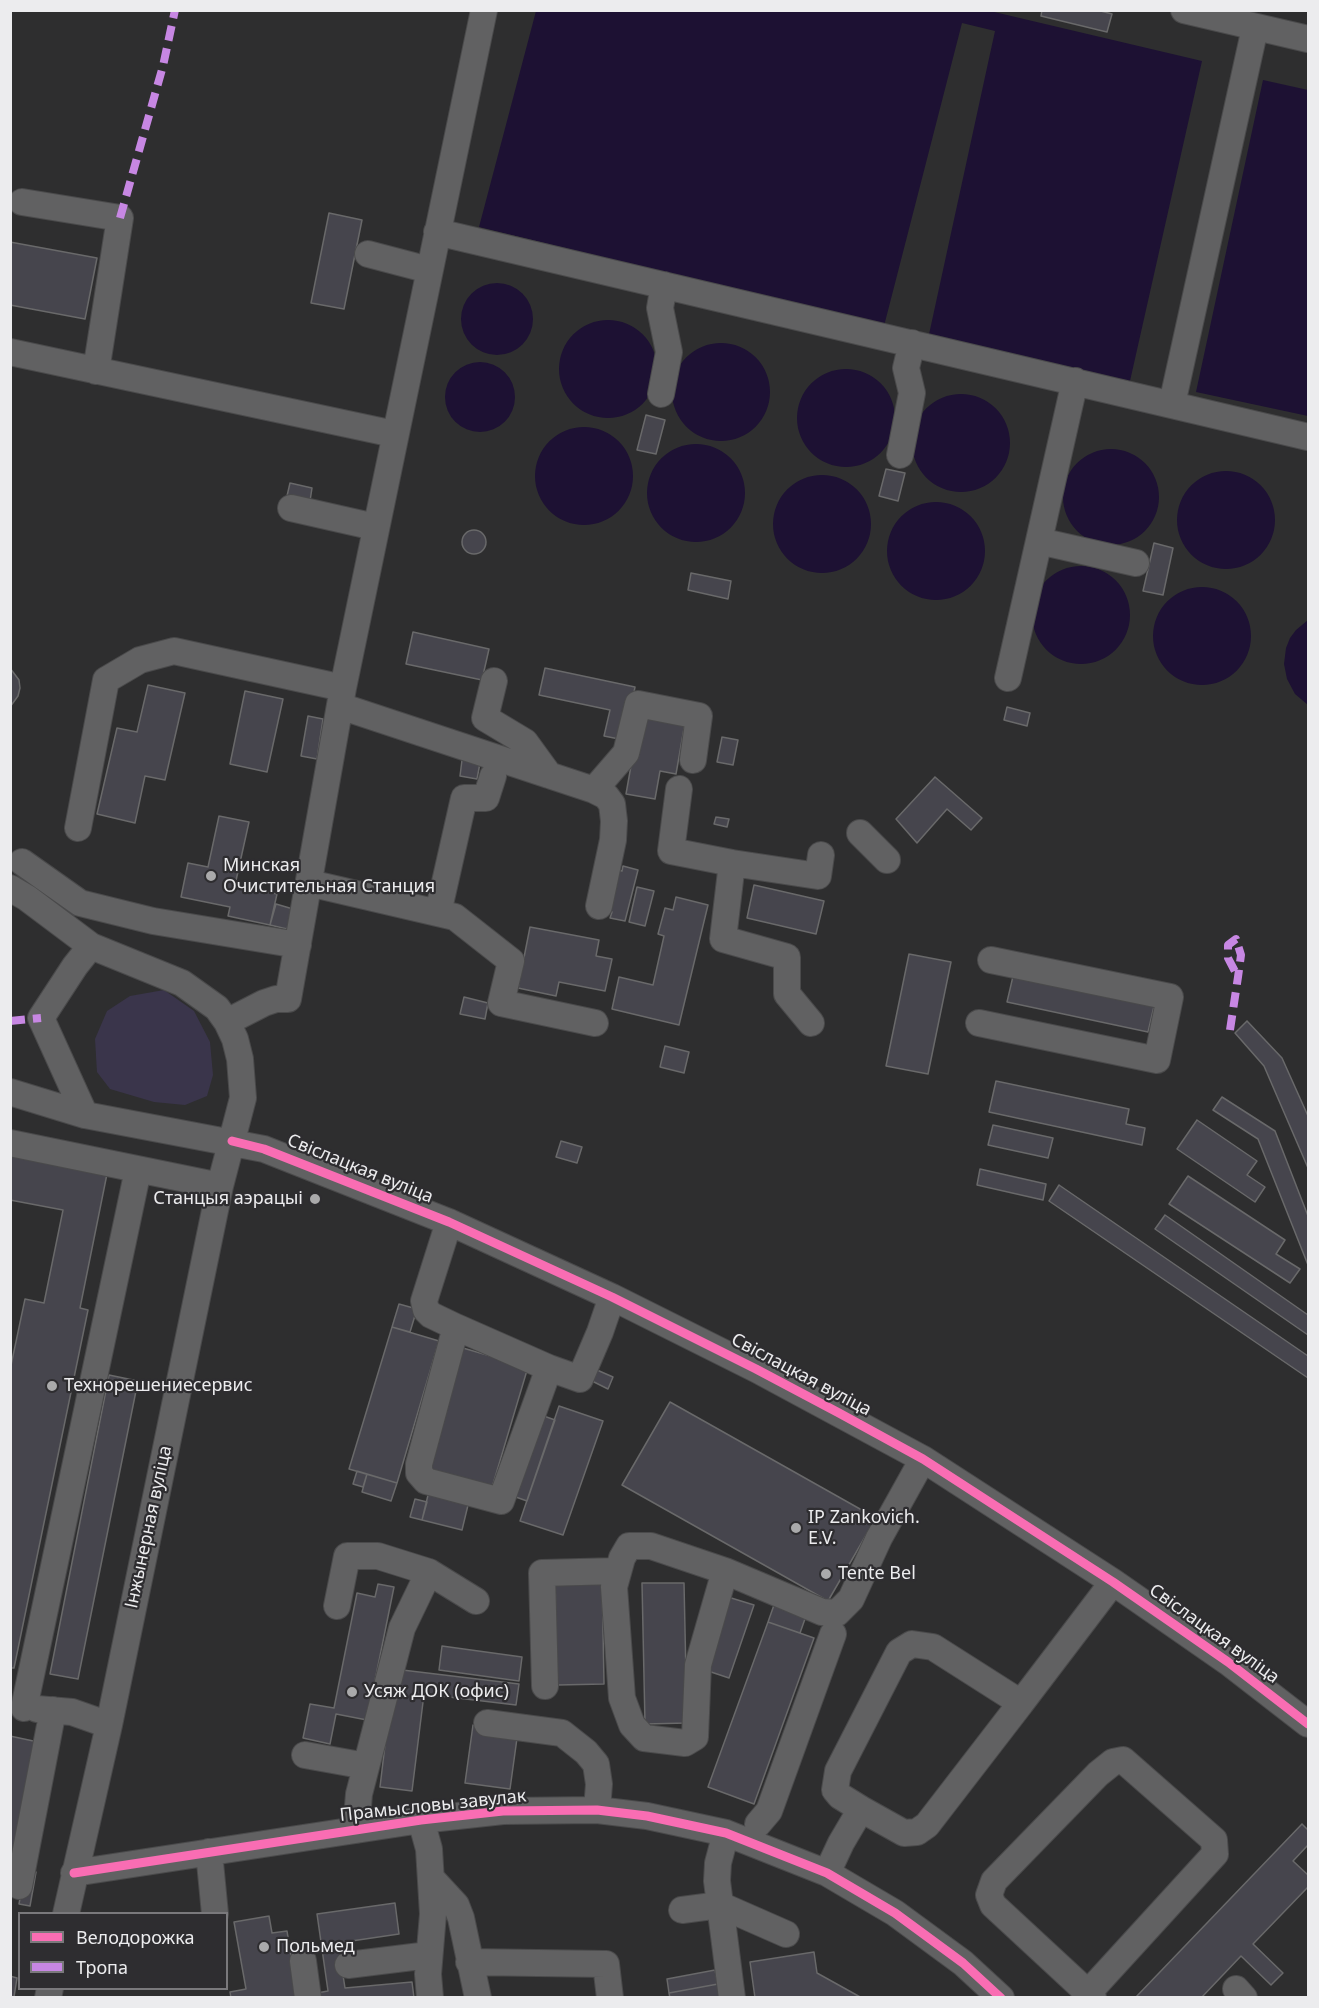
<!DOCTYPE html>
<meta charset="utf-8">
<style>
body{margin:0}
#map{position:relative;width:1319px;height:2008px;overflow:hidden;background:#2e2e2f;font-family:"Noto Sans",sans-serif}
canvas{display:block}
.frame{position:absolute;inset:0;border:12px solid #ececee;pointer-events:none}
.legend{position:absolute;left:18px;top:1912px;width:210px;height:78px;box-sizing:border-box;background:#2e2d30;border:2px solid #7a797c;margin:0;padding:8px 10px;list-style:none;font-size:18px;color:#ececee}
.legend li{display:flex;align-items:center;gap:12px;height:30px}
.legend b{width:30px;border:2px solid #7a797c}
</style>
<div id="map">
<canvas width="1319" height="2008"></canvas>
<div class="frame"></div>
<ul class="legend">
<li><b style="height:8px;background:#f96db3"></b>Велодорожка</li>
<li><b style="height:8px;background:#c787e3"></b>Тропа</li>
</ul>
</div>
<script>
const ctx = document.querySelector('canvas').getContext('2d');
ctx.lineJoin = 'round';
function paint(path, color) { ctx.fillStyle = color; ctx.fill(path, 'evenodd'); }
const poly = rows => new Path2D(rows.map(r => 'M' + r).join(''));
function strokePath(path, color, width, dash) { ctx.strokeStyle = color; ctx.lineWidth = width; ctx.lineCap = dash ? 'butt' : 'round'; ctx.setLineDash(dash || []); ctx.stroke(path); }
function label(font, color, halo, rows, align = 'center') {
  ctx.font = font + ' "Noto Sans",sans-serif'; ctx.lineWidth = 4.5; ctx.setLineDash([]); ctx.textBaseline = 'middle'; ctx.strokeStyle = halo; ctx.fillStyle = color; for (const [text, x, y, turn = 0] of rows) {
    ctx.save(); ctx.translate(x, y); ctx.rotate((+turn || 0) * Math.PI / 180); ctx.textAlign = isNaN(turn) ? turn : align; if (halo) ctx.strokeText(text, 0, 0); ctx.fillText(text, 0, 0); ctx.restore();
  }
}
paint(poly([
 [164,990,194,1011,210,1042,213,1075,207,1096,185,1105,154,1102,110,1089,97,1072,95,1039,107,1011,130,996]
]), '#3a354b');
paint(poly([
 [536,11,990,11,1202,61,1130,381,928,339,995,31,962,23,884,326,479,227],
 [1263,80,1308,90,1308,416,1196,392],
 '461 319a36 36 0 1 1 72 0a36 36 0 1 1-72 0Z',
 '559 369a49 49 0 1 1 98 0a49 49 0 1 1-98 0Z',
 '672 392a49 49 0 1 1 98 0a49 49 0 1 1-98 0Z',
 '445 397a35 35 0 1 1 70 0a35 35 0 1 1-70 0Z',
 '797 418a49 49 0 1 1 98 0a49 49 0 1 1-98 0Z',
 '912 443a49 49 0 1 1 98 0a49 49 0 1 1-98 0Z',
 '535 476a49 49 0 1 1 98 0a49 49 0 1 1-98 0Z',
 '647 493a49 49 0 1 1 98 0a49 49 0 1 1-98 0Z',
 '1063 497a48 48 0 1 1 96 0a48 48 0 1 1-96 0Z',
 '1177 520a49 49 0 1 1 98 0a49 49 0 1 1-98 0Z',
 '773 524a49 49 0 1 1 98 0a49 49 0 1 1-98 0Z',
 '887 551a49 49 0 1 1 98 0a49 49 0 1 1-98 0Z',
 '1032 615a49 49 0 1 1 98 0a49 49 0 1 1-98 0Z',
 '1153 636a49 49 0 1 1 98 0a49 49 0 1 1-98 0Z',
 [1308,620,1308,705,1295,694,1287,679,1284,664,1286,648,1290,638,1296,630]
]), '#1d1133');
const building = poly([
 [1042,10,1097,10,1112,14,1107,32,1041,16,1042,10],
 [329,213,362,220,344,309,311,303,329,213],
 [10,242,97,258,85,319,10,305,10,242],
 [646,415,665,420,656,454,637,450,646,415],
 [886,469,905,473,898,501,879,496,886,469],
 [290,483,312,488,310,501,287,496,290,483],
 '462 542a12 12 0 1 1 24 0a12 12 0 1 1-24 0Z',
 [1154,543,1173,548,1163,595,1143,591,1154,543],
 [691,573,731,581,728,599,688,590,691,573],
 [413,632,489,649,482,680,406,664,413,632],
 [10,668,19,680,20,688,18,696,10,707,10,668],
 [545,668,635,687,624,740,604,736,610,710,539,695,545,668],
 [148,685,185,693,165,780,145,776,135,823,97,814,117,728,137,732,148,685],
 [245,691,283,699,267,772,230,764,245,691],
 [1007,707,1030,713,1027,726,1004,720,1007,707],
 [640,715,685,723,676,774,660,771,655,799,626,794,640,715],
 [308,716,323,719,317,759,301,756,308,716],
 [722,737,738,740,733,765,717,762,722,737],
 [462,760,480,763,477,779,460,776,462,760],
 [935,777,982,818,971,830,947,809,917,843,896,819,935,777],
 [219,816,249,822,235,885,277,894,270,925,228,916,230,907,181,897,188,863,208,867,219,816],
 [716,817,729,819,727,827,714,824,716,817],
 [623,866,638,870,625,921,610,918,612,912,607,911,616,870,622,871,623,866],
 [754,885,824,901,816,934,747,918,754,885],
 [637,887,654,891,645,926,629,922,637,887],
 [676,897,708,905,679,1025,612,1009,619,977,653,985,664,936,658,934,665,908,673,910,676,897],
 [276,904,293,909,287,929,270,925,276,904],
 [530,927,599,940,596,956,612,959,605,991,559,982,556,996,518,988,530,927],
 [909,954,951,962,928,1074,886,1066,909,954],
 [1014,972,1155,1002,1148,1032,1007,1002,1014,972],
 [464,997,488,1003,485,1019,460,1014,464,997],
 [1247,1021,1282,1058,1308,1116,1308,1168,1264,1066,1235,1033,1247,1021],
 [665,1046,689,1052,684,1073,660,1067,665,1046],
 [996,1081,1129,1109,1126,1124,1145,1128,1142,1145,989,1112,996,1081],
 [1222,1097,1275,1131,1308,1216,1308,1265,1258,1139,1213,1110,1222,1097],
 [1197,1120,1257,1161,1247,1175,1265,1187,1255,1202,1177,1149,1197,1120],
 [993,1125,1053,1138,1048,1158,988,1145,993,1125],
 [561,1141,582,1147,577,1163,556,1157,561,1141],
 [10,1155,107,1174,80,1308,88,1310,14,1668,10,1668,10,1370,25,1299,44,1303,63,1210,10,1200,10,1155],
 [980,1169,1046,1184,1043,1200,977,1185,980,1169],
 [1188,1176,1285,1240,1276,1254,1300,1269,1290,1283,1169,1204,1188,1176],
 [1059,1185,1308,1356,1308,1378,1049,1201,1059,1185],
 [1165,1215,1308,1315,1308,1335,1155,1229,1165,1215],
 [399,1304,417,1309,410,1332,392,1327,399,1304],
 [392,1327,439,1341,397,1483,349,1469,392,1327],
 [463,1348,528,1367,491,1491,427,1472,463,1348],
 [597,1370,613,1377,608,1389,592,1381,597,1370],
 [109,1375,138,1381,78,1679,50,1674,109,1375],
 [670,1402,876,1518,828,1601,622,1485,670,1402],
 [559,1406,603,1421,563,1535,520,1521,559,1406],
 [541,1415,555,1420,527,1501,513,1496,541,1415],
 [357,1471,367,1474,363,1487,353,1484,357,1471],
 [367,1474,397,1483,391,1501,362,1492,367,1474],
 [429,1491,469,1501,462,1530,422,1520,429,1491],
 [415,1499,427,1502,422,1520,410,1517,415,1499],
 [602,1576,604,1684,557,1685,555,1577,602,1576],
 [642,1583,684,1583,687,1723,645,1724,642,1583],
 [378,1584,394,1587,367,1720,336,1714,330,1744,303,1738,310,1704,334,1708,357,1593,375,1597,378,1584],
 [728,1597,754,1605,729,1678,702,1669,728,1597],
 [774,1605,806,1616,800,1633,768,1622,774,1605],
 [768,1622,814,1638,754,1804,708,1787,768,1622],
 [442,1646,522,1657,519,1681,439,1670,442,1646],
 [394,1669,519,1684,516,1705,424,1694,412,1791,380,1787,394,1669],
 [473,1725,518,1731,510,1789,465,1783,473,1725],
 [10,1736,38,1742,10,1873,10,1736],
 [1302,1824,1308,1830,1308,1845,1293,1861,1308,1875,1308,1887,1253,1944,1283,1973,1271,1985,1241,1956,1201,1998,1135,1998,1302,1824],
 [25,1870,36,1872,30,1906,19,1904,25,1870],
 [395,1903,399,1934,338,1943,345,1988,412,1982,414,1998,317,1998,317,1993,328,1991,317,1914,395,1903],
 [269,1916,272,1933,287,1931,292,1962,303,1998,231,1998,230,1992,246,1989,234,1922,269,1916],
 [814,1952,817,1973,862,1998,755,1998,750,1962,814,1952],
 [715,1970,718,1984,669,1993,667,1979,715,1970],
 [10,1976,17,1978,14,1997,10,1996,10,1976],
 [718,1984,720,1998,670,1998,669,1993,718,1984]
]);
paint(building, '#46454d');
strokePath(building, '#69696a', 1.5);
const minor = poly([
 [1184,10,1308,39],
 [22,202,120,218,96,371],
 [437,232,1308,437],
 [368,254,429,270],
 [10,352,394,434],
 [661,394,669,352,660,308,664,285],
 [1172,404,1255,28],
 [900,455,912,393,906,368,912,343],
 [291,508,375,527],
 [1039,541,1136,563],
 [1008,678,1075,381],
 [494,681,485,718,525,742,549,775],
 [340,706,594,790,606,796,612,804,614,821,613,840,599,906],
 [679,789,671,851,732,863],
 [594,790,626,753,638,704,699,716,693,760],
 [78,828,106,680,140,660,174,651,343,688],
 [860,833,887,860],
 [22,862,80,903,153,921,298,945],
 [309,883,455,917,511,961,501,1003,595,1023],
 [10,888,27,898,91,946,182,983,217,1008,227,1022,235,1039,240,1059,243,1098,220,1186,109,1725,66,1914],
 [438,913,464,798,486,798,493,776],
 [227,1022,264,1003,276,999,288,999,343,688,484,10],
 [811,1023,787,994,787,957,723,939,732,863,818,876,821,855],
 [979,1023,1157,1060,1170,997,991,960],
 [10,1092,85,1115,264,1149,449,1222,612,1297,756,1369,923,1459,1113,1582,1228,1662,1308,1724],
 [85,1115,41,1018,75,966,91,946],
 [10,1143,220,1186],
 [449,1222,424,1301,426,1310,431,1315,456,1327],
 [549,1368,456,1327,419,1464,419,1473,426,1481,501,1501,549,1368,580,1379,600,1332,612,1297],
 [725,1571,698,1665,695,1737,685,1743,644,1738,632,1725,622,1698,614,1587,622,1558,629,1546,651,1546,725,1571,822,1612,837,1613,851,1599,879,1538,923,1459],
 [337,1606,347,1556,378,1556,429,1572],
 [545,1686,542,1573,618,1571],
 [24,1708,138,1170],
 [37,1709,72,1712,109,1725],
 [487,1723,562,1733,586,1752,596,1764,599,1784,597,1810],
 [305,1755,366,1766],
 [861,1809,840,1796,835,1790,838,1771,899,1652,912,1644,933,1647,1021,1703,1113,1582],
 [421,1820,429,1849,433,1914,428,1974,430,1998],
 [758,1824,769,1811,833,1634],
 [356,1830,359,1794,402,1628,429,1572,476,1601],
 [726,1833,718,1863,717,1881,732,1998],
 [209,1852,215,1914],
 [74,1873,421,1820,503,1811,597,1810,647,1816,726,1833,827,1873,895,1913,963,1963,1001,1998],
 [827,1873,841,1843,861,1809,904,1833,917,1832,927,1825,1021,1703],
 [431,1878,456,1905,461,1918,478,1998],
 [19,1886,53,1710],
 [682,1910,720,1905,786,1934],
 [303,1961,308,1998],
 [469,1962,606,1964,610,1998],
 [348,1965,429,1955],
 [1236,1989,1244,1998],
 [48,1998,50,1988],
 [1084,1998,1088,1993,1215,1854,1214,1840,1123,1760,1113,1762,1098,1774,994,1881,989,1895,993,1905,1088,1993,1093,1998]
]);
strokePath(minor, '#4a4a4b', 28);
strokePath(minor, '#616162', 26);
strokePath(poly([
 [120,218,163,66,175,10],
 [10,1021,41,1018],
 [1230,1030,1238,977,1241,955,1236,939,1228,945,1228,958,1238,977]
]), '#c787e3', 8, [15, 8]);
strokePath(poly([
 [232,1141,264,1149,449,1222,612,1297,756,1369,839,1413,923,1459,1113,1582,1228,1662,1308,1724],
 [74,1873,421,1820,503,1811,597,1810,647,1816,726,1833,827,1873,895,1913,963,1963,1001,1998]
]), '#f96db3', 9);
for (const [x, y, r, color] of [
 [211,876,6,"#aaaaab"],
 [315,1199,6,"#aaaaab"],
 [52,1386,6,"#aaaaab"],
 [796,1528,6,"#aaaaab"],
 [826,1574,6,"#aaaaab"],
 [352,1692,6,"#aaaaab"],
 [264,1947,6,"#aaaaab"]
]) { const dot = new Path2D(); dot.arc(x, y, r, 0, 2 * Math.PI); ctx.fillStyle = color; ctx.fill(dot); strokePath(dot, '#2e2d30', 2); }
label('18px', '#ececee', '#2e2d30', [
 ["Минская",223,866],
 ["Очистительная Станция",223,887],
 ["Станцыя аэрацыі",303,1199,"right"],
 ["Технорешениесервис",64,1386],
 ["IP Zankovich.",808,1518],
 ["E.V.",808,1539],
 ["Tente Bel",838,1574],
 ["Усяж ДОК (офис)",364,1692],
 ["Польмед",276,1947]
], 'left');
label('18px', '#ececee', '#2e2d30', [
 ["Свіслацкая вуліца",360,1169,22],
 ["Свіслацкая вуліца",801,1375,28],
 ["Інжынерная вуліца",149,1527,-78],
 ["Свіслацкая вуліца",1214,1634,36],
 ["Прамысловы завулак",433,1806,-6]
]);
</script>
